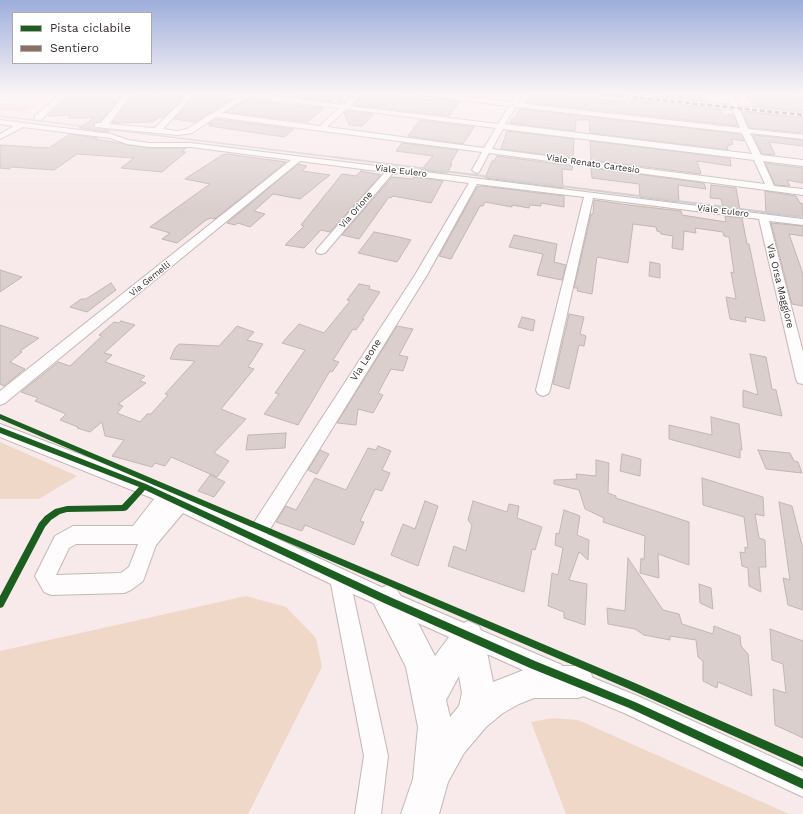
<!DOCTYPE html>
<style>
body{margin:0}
#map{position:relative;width:803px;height:814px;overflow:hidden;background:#f8e9ea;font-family:"Work Sans",sans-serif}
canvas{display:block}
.legend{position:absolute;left:12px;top:12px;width:140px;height:52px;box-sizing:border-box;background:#fff;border:1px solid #afabab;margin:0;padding:5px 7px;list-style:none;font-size:12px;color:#372d2e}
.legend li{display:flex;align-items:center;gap:8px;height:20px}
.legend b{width:20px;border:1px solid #afabab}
</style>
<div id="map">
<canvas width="803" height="814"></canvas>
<ul class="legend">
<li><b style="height:5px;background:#1b5e20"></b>Pista ciclabile</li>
<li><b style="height:5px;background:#8d6e63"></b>Sentiero</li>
</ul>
</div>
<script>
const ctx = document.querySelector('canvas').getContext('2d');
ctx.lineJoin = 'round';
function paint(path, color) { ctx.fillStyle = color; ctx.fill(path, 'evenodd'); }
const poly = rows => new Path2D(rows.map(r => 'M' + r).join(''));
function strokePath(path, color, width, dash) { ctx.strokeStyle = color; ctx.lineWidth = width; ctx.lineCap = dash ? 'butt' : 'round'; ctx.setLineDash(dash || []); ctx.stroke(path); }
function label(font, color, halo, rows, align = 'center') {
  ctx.font = font + ' "Work Sans",sans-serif'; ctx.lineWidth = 3; ctx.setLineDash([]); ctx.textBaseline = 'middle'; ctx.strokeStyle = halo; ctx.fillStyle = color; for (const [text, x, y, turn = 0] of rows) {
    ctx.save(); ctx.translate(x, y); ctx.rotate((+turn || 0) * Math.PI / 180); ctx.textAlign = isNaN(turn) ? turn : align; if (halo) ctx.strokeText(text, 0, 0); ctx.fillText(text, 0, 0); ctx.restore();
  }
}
paint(poly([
 [0,103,37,106,25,112,0,110],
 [0,442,77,476,39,499,0,499],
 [246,596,286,607,316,638,322,667,248,814,0,814,0,651],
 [553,718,578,720,789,814,566,814,531,722]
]), '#f0d8c8');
const building = poly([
 [134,94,157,94,157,96,183,95,179,102,163,118,159,117,153,122,112,123,134,94],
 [193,94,232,94,227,97,234,98,195,122,174,119,186,106,193,94],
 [292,94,352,94,342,103,339,103,337,97,331,102,292,97,292,94],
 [363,94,386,94,432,100,432,98,461,101,449,116,353,105,363,94],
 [529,94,551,94,625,102,625,100,629,100,721,110,723,116,733,114,738,126,525,102,529,94],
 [661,94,707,94,709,101,661,96,661,94],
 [746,94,795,94,803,98,803,111,752,106,746,94],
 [121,96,100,122,94,123,95,128,111,130,107,132,79,128,94,118,68,118,71,115,48,116,67,98,121,96],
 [247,99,291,105,324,108,307,122,226,112,247,99],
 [522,109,741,134,744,141,731,139,733,144,727,146,728,150,590,133,589,120,576,120,575,131,510,123,512,119,514,119,519,110,522,109],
 [347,111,374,114,362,126,349,125,344,113,347,111],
 [746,112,803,118,803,133,749,128,743,113,746,112],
 [216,119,294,129,284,137,209,126,212,124,208,124,216,119],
 [420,120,443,123,474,127,463,144,408,136,420,120],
 [507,131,574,139,573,158,501,149,507,131],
 [70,134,97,138,95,139,149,148,186,148,182,152,186,152,162,172,121,168,134,158,77,154,54,170,12,167,9,169,0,168,0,145,49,148,70,134],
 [753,135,803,140,803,146,769,142,775,155,762,154,753,135],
 [590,141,730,158,731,166,697,161,701,174,591,160,590,141],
 [402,143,458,150,450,164,452,164,447,173,421,170,433,156,396,151,402,143],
 [227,154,286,162,215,219,211,218,206,220,177,243,162,239,170,233,150,227,210,184,185,179,222,155,227,154],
 [497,156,573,166,572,170,562,169,563,188,485,178,492,161,494,161,497,156],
 [765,163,803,168,803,183,787,180,790,186,775,185,765,163],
 [298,164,307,166,302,171,330,175,300,199,273,194,254,211,265,214,250,227,238,223,235,225,227,223,298,164],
 [591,168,704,183,706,189,678,185,679,202,640,197,639,184,592,178,591,168],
 [361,171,381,175,330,232,321,230,304,248,285,245,304,226,301,225,342,174,356,176,361,171],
 [392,177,413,179,414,177,443,181,431,203,393,196,391,198,389,197,359,239,342,235,392,177],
 [711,185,736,188,740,210,723,208,721,199,710,198,711,185],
 [482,186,564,196,564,207,541,203,541,206,530,205,529,208,512,205,512,207,485,202,483,206,480,206,451,259,439,256,477,187,482,186],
 [765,191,796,196,800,203,803,204,803,217,766,213,765,191],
 [594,200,629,205,681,211,682,215,726,222,725,216,742,218,747,244,749,244,765,321,745,317,746,322,730,319,726,297,736,299,731,272,734,273,729,237,724,236,723,232,695,228,696,233,684,231,683,250,672,248,673,236,661,234,660,232,657,231,656,227,633,224,628,263,597,257,592,294,577,291,578,288,574,288,591,214,593,214,594,200],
 [771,223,803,226,803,236,789,234,803,274,803,306,792,304,771,223],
 [374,232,399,237,411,240,397,262,358,253,374,232],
 [514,235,557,244,554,262,566,265,562,280,537,275,543,254,509,247,514,235],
 [650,262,660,264,660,278,649,276,650,262],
 [0,270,22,277,0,292,0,270],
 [111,283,116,290,87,312,70,307,81,299,86,299,111,283],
 [359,284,370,286,369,289,380,292,362,319,364,319,356,330,353,329,333,360,339,362,332,372,330,371,298,425,264,414,279,394,275,393,305,350,282,343,299,324,324,333,350,301,347,300,359,284],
 [569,314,584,317,580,334,586,336,584,346,579,345,569,389,553,384,569,314],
 [522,317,535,320,533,331,518,327,522,317],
 [121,321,135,325,104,353,112,355,105,362,145,376,140,381,146,383,118,404,123,406,117,413,140,422,147,414,151,414,168,395,165,394,195,361,170,359,175,348,179,344,219,346,237,326,254,332,247,340,263,344,248,367,254,369,221,409,246,419,214,453,229,461,217,477,171,457,165,466,155,463,152,467,112,456,124,440,105,436,102,422,90,432,77,428,78,427,60,420,66,414,35,401,38,398,21,392,58,362,70,366,102,336,99,335,114,322,119,323,121,321],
 [0,325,39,338,20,351,22,352,10,362,25,369,4,386,0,384,0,325],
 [397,326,413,329,399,355,408,357,403,371,391,369,378,393,383,395,373,413,358,409,356,425,337,423,397,326],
 [750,354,766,357,772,389,776,390,782,416,743,407,743,390,758,395,750,354],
 [711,417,739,424,742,450,740,449,740,458,669,439,669,425,712,435,711,417],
 [286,433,285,448,246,450,248,435,286,433],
 [378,446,391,451,382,470,390,473,382,491,375,489,360,521,364,522,354,545,305,525,302,531,276,522,286,506,296,510,315,478,346,490,368,448,376,450,378,446],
 [320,450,329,454,317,474,308,470,320,450],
 [758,450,790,453,794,461,798,462,802,473,766,469,758,450],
 [622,454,641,459,640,476,620,471,622,454],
 [596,460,609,463,608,493,616,496,616,498,689,522,689,565,658,554,659,578,640,573,641,558,644,560,645,536,603,522,604,518,585,509,579,490,554,484,554,480,577,479,576,474,596,476,596,460],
 [210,475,225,482,214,497,198,491,210,475],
 [702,478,763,497,764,516,755,514,759,538,765,540,766,567,759,567,761,592,749,586,748,568,742,566,740,552,745,553,745,547,748,548,744,517,703,505,702,478],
 [425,501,438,506,418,566,391,555,403,524,415,529,425,501],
 [473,501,507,512,509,504,519,506,517,518,542,527,535,550,532,549,524,592,448,566,454,546,466,551,472,525,468,520,473,501],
 [779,502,792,506,803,549,803,610,788,605,783,578,790,580,779,502],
 [564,510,580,516,577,535,589,540,588,560,579,552,569,580,587,584,585,625,564,618,564,612,548,606,552,573,558,575,563,548,555,545,556,533,559,534,564,510],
 [628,558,663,610,679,614,682,624,713,634,714,626,740,636,741,646,748,654,752,696,718,682,717,688,703,681,703,661,698,657,696,640,670,636,670,640,644,635,635,629,608,624,607,608,625,611,628,558],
 [699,584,711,588,713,609,700,603,699,584],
 [770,629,803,641,803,738,775,725,773,689,786,693,783,664,772,660,770,629]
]);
paint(building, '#dacfcd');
strokePath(building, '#c2b6b5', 1);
const minor = poly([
 [60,94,67,94,41,120,35,120,35,116,60,94],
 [125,94,132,94,109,124,153,128,156,127,180,103,185,94,192,94,185,105,163,129,178,131,187,129,243,94,258,94,343,105,355,94,362,94,350,106,498,124,509,106,414,94,439,94,511,102,516,94,523,94,518,103,740,128,733,110,600,94,626,94,731,105,726,94,732,94,738,106,803,113,803,117,740,110,748,129,803,135,803,139,750,133,761,155,803,160,803,166,763,161,774,186,803,189,803,195,489,153,479,172,476,173,472,170,482,152,216,117,192,133,178,135,95,127,95,123,101,123,125,94],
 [248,97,339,108,320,126,222,113,248,97],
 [516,107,742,133,752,154,505,124,516,107],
 [346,109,496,128,484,148,327,127,346,109],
 [503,129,754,160,765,184,492,149,503,129],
 [796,94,803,94,803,97,797,95,796,94],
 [0,120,111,134,128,140,149,143,191,143,803,219,803,225,769,221,803,352,803,384,798,383,796,379,759,219,593,198,550,390,548,394,543,396,538,394,536,390,584,197,477,184,427,275,267,534,394,593,562,665,565,673,562,681,554,684,353,594,388,756,381,814,355,814,364,756,331,584,183,513,156,545,143,581,131,590,124,593,51,595,44,592,35,576,55,536,73,526,133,526,154,499,0,437,0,424,150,481,251,527,415,275,469,183,393,173,325,253,321,254,317,253,316,251,317,249,385,172,300,161,5,403,0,405,0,391,291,160,191,147,149,147,127,144,110,138,23,127,0,139,0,134,14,126,0,124,0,120],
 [76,544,138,544,129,567,121,573,56,575,69,548,76,544],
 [574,670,640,697,803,771,803,797,624,713,566,689,563,681,566,673,574,670]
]);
const highway = poly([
 [387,585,397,590,419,625,435,656,457,626,468,621,479,626,484,637,493,682,534,666,578,666,590,670,594,682,590,694,578,698,534,698,519,704,503,713,486,727,464,753,448,782,439,814,401,814,413,779,418,727,406,667,372,600,377,590,387,585],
 [459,676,462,693,459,706,450,717,446,700,459,676]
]);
strokePath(minor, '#c3b8b8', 2);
strokePath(highway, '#c3b8b8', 2);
paint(minor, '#fefcfc');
paint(highway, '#fefcfc');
strokePath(poly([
 [0,116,341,158]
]), '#d0cbcc', 1.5);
strokePath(poly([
 [334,157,803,217]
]), '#d0cbcc', 2);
strokePath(poly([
 [603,94,803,115]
]), '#8d6e63', 2.5, [5, 2.5]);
paint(poly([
 [0,414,635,683,803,757,803,767,629,689,0,419,0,414],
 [0,427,146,484,390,597,535,661,635,702,803,779,803,789,629,708,530,668,384,603,145,490,127,510,124,511,67,512,60,514,51,520,45,527,3,607,0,608,0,596,39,523,45,516,55,509,67,506,122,505,139,487,0,433,0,427]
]), '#1b5e20');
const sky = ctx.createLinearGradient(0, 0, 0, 208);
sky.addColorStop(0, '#9daedb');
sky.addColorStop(0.45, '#fcf5f6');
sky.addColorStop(1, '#fcf5f600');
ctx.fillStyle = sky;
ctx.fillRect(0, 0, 803, 208);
label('9px', '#372d2e', '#fff', [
 ["Viale Renato Cartesio",593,164,8],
 ["Viale Eulero",401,171,7],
 ["Via Orione",356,210,-49],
 ["Viale Eulero",723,211,7],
 ["Via Gemelli",150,279,-39]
]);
label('10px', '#372d2e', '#fff', [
 ["Via Orsa Maggiore",780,286,76],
 ["Via Leone",366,360,-57]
]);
</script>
